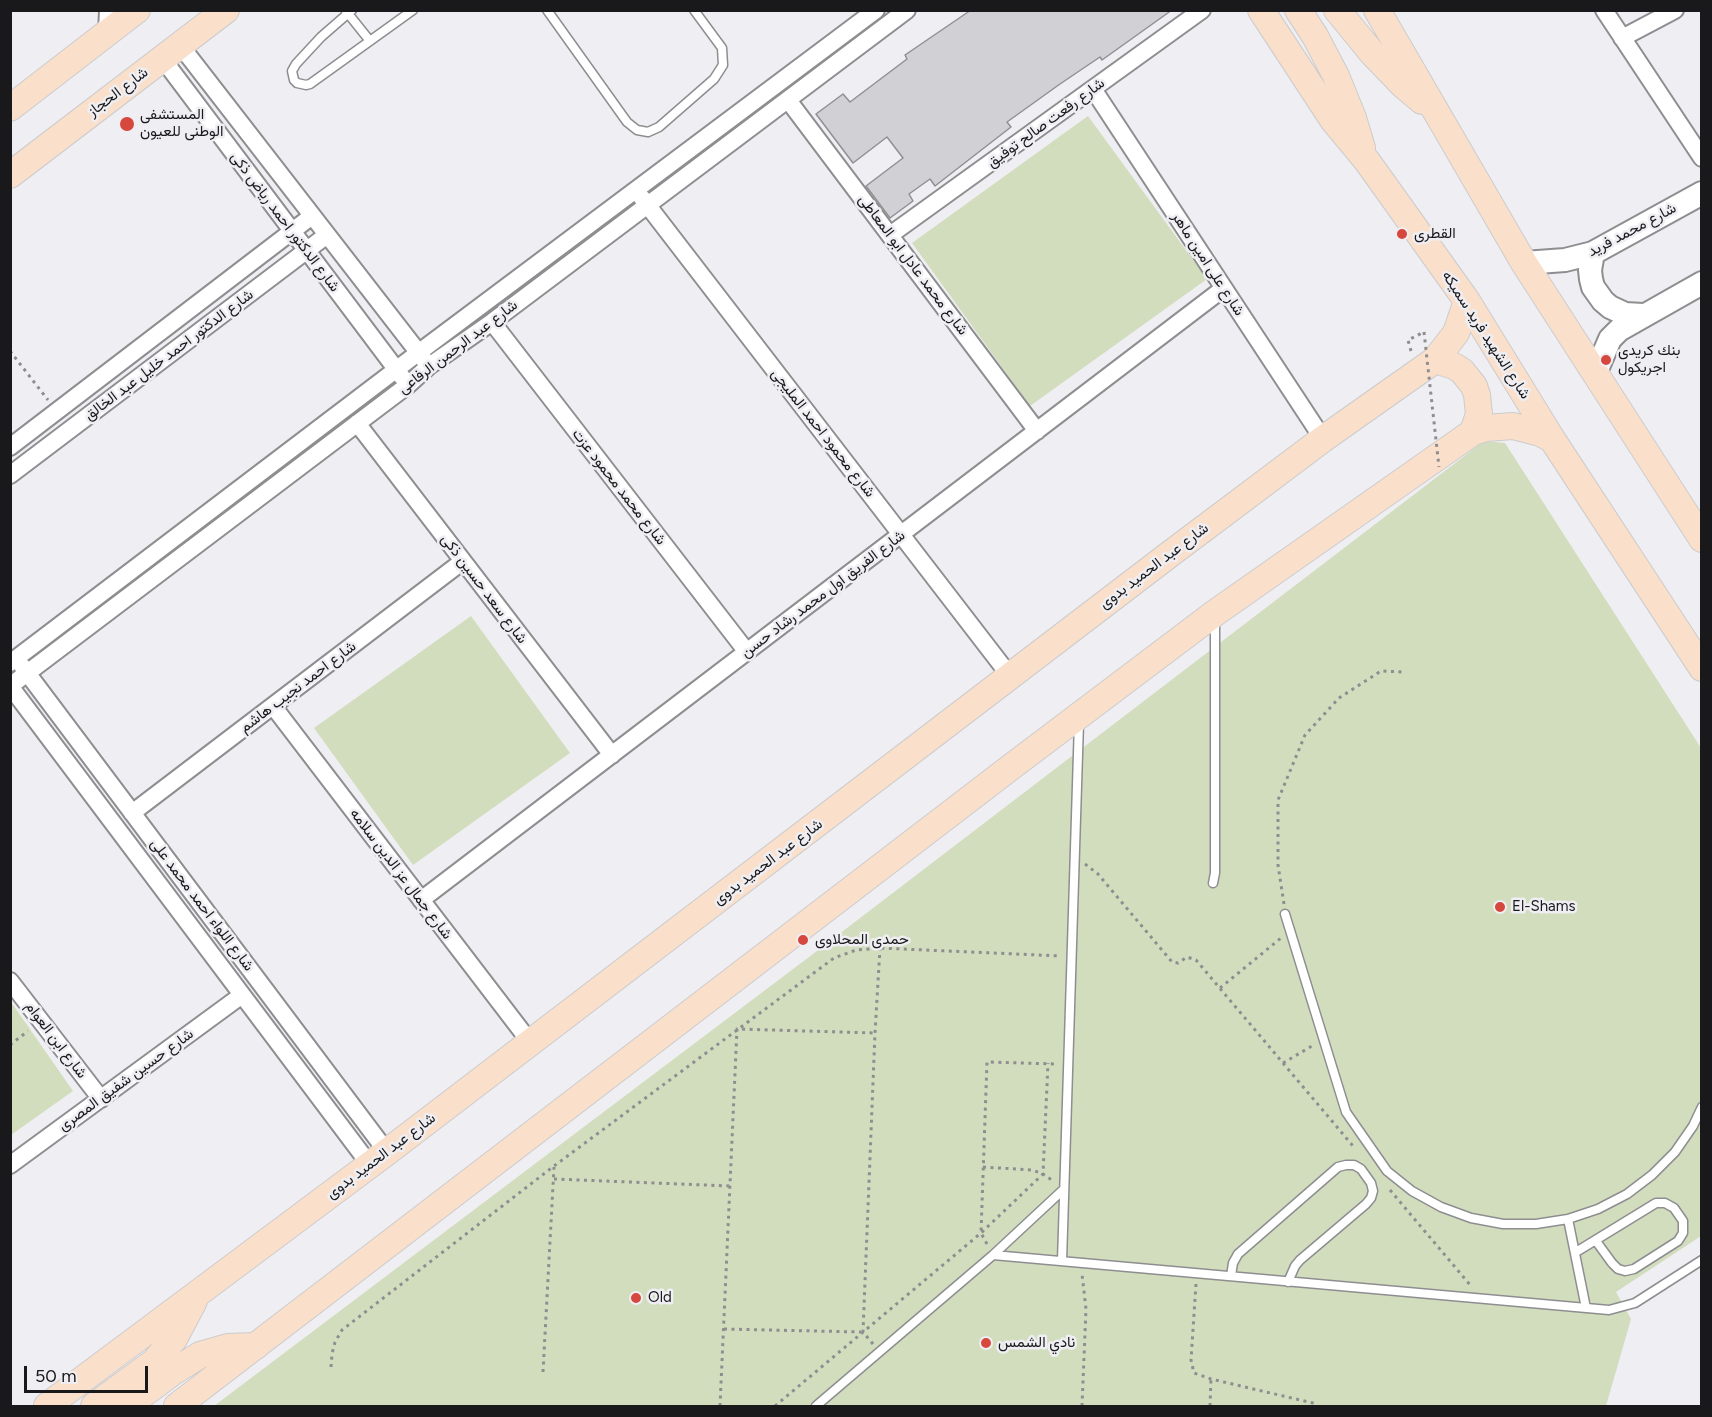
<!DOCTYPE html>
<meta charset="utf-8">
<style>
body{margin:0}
#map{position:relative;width:1712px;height:1417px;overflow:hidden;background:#efeef2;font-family:Figtree,sans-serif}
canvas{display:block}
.frame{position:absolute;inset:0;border:12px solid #19191b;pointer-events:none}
.scale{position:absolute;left:24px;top:1366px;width:124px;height:27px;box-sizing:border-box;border:3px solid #19191b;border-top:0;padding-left:8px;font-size:18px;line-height:21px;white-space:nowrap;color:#19191b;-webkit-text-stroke:4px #efeef2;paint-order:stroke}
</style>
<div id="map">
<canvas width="1712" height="1417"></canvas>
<div class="frame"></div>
<div class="scale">50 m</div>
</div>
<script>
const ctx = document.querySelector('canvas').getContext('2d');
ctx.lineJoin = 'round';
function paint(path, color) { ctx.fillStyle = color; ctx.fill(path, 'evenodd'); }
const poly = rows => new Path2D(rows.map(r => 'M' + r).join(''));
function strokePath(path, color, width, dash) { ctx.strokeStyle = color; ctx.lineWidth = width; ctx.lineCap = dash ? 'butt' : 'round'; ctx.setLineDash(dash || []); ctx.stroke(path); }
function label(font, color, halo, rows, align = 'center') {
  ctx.font = font + ' Figtree,Vazirmatn,sans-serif'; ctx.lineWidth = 5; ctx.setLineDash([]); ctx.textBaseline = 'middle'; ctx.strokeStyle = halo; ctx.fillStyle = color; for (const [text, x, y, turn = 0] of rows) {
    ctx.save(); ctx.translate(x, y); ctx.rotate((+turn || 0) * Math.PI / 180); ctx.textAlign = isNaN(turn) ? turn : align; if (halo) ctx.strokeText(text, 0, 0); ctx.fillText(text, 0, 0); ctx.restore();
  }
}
paint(poly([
 [1088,116,1207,279,1030,406,912,243],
 [1484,441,1505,443,1701,748,1701,1236,1616,1292,1631,1319,1606,1406,214,1406,813,954],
 [471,616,570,753,413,865,314,728],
 [11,1002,73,1091,11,1135,10,1135]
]), '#d2ddbe');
const building = poly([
 [971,10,1172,10,1102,60,1100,57,1060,84,1007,122,1011,127,935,186,930,179,909,194,913,201,890,218,866,186,903,158,887,137,853,163,816,114,843,94,850,102,907,59,905,55,971,10]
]);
paint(building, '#d1d1d5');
strokePath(building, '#8f9093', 1.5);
const service = poly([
 [352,10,321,37,296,64,292,71,294,80,297,83,306,85,310,84,413,10],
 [547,10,627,122,637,130,648,132,659,127,714,79,723,65,722,48,694,10],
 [346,11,370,41],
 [1213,883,1215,873,1215,620],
 [1285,914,1346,1112,1387,1171,1412,1191,1441,1207,1471,1218,1503,1224,1536,1224,1568,1219,1598,1209,1627,1194,1652,1175,1675,1152,1693,1126,1702,1107],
 [1568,1219,1586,1308],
 [1576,1252,1656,1203,1665,1203,1674,1208,1683,1221,1683,1233,1678,1241,1634,1269,1625,1271,1618,1269,1612,1263,1596,1241],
 [993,1255,1609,1310,1635,1303,1702,1260],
 [1062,1261,1079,722],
 [1231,1276,1233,1263,1238,1254,1338,1167,1346,1165,1354,1165,1361,1169,1371,1183,1373,1191,1371,1198,1366,1204,1300,1260,1295,1266,1288,1282],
 [816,1406,993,1255,1064,1189]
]);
const minor = poly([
 [1604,10,1702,158],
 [107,33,108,10],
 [1622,38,1675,10],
 [180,45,425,361],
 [162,58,402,377],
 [1093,89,1323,439],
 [788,100,1037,431],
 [642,198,1010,676],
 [890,235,1202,10],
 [492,322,747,652],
 [357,423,612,755],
 [10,447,312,216],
 [10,475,327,235],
 [10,663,418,353,876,10],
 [22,666,387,1152],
 [10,686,408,385,429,366,492,322,907,10],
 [10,686,370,1165],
 [273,706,530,1042],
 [132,813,463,561],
 [421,900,1224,288],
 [10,981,101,1099],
 [10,1165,242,995]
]);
const secondary = poly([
 [1593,253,1590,270,1591,279,1593,287,1603,301,1610,307,1625,314,1643,315],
 [1524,263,1565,260,1593,253,1702,193],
 [1595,374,1610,339,1619,330,1702,283]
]);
const primary = poly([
 [1261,10,1333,120,1367,161,1467,301,1552,439,1702,668],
 [1298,10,1315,36,1336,76,1353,118,1362,148],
 [1337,10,1372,53,1403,85,1422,101],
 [1377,10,1524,263,1702,539],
 [10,108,137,10],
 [10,175,226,10],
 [1435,360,1454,366,1462,371,1474,386,1477,395,1479,414,1473,432],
 [47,1406,387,1152,1170,554,1323,439,1435,360,1456,333,1467,301],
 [94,1406,154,1362,174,1339,194,1301],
 [127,1406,173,1372,200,1355,228,1347,256,1346],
 [177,1406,1011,767,1215,613,1473,432,1486,428,1513,426,1540,433,1552,439]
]);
strokePath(service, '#8e8e91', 11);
strokePath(minor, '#8e8e91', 20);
strokePath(secondary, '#8e8e91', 26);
strokePath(primary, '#cccccd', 28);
strokePath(poly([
 [10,351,48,400],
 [1411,351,1408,340,1424,332],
 [1085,864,1098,874,1172,962,1178,963,1187,957,1196,960,1353,1146],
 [1284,904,1278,865,1278,800,1305,735,1339,698,1381,671,1403,672],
 [1220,988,1281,938],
 [10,1045,28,1031],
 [1283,1063,1312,1046],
 [983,1167,1032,1170,1043,1174,1053,1181],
 [554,1179,730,1186],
 [1390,1190,1471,1286],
 [987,1244,981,1233,987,1062,1057,1064],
 [1196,1284,1191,1360,1194,1373,1211,1379,1317,1404],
 [724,1329,861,1332],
 [873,1344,863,1332,875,1033,880,948],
 [331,1367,332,1354,335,1342,342,1330,554,1166,834,958,856,950,880,948,1061,956],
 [543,1372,554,1167],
 [720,1406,737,1029,875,1033],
 [775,1406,981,1233,1043,1174,1048,1063],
 [1082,1406,1086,1309,1082,1274],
 [1210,1406,1211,1379]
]), '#8e8e91', 3, [3, 4.5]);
strokePath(service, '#fff', 8);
strokePath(minor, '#fff', 16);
strokePath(secondary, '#fff', 22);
strokePath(primary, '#fadfcb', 26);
strokePath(poly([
 [1424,332,1439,467]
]), '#8e8e91', 3, [3, 4.5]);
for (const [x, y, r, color] of [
 [127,124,8,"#d6483e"],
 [1402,234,6,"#d6483e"],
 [1606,360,6,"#d6483e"],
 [1500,907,6,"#d6483e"],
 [803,940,6,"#d6483e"],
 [636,1298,6,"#d6483e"],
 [986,1343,6,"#d6483e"]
]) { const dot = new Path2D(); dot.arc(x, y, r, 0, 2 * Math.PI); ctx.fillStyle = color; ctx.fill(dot); strokePath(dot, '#efeef2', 2); }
label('15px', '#19191b', '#efeef2', [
 ["شارع الحجاز",118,92,-37],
 ["شارع رفعت صالح توفيق",1046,123,-36],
 ["شارع الدكتور احمد رياض ذكى",285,222,53],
 ["شارع محمد فريد",1632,230,-28],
 ["شارع على امين ماهر",1208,264,57],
 ["شارع محمد عادل ابو المعاطى",913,265,53],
 ["شارع الشهيد فريد سميكه",1486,335,57],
 ["شارع عبد الرحمن الرفاعى",458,347,-37],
 ["شارع الدكتور احمد خليل عبد الخالق",169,355,-37],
 ["شارع محمود احمد المليجى",823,433,52],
 ["شارع محمد محمود عزت",619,487,52],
 ["شارع عبد الحميد بدوى",1154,566,-37],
 ["شارع سعد حسين ذكى",484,589,53],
 ["شارع الفريق اول محمد رشاد حسن",823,594,-37],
 ["شارع احمد نجيب هاشم",298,687,-37],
 ["شارع عبد الحميد بدوى",768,862,-37],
 ["شارع جمال عز الدين سلامه",401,874,53],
 ["شارع اللواء احمد محمد على",202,905,53],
 ["شارع ابن العوام",56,1040,53],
 ["شارع حسين شفيق المصرى",126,1080,-36],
 ["شارع عبد الحميد بدوى",381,1156,-37]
]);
label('15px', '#19191b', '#efeef2', [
 ["المستشفى",140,115],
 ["الوطنى للعيون",140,132],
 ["القطرى",1414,234],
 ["بنك كريدى",1618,351],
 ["اجريكول",1618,368],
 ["El-Shams",1512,907],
 ["حمدى المحلاوى",815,940],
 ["Old",648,1298],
 ["نادي الشمس",998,1343]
], 'left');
</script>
